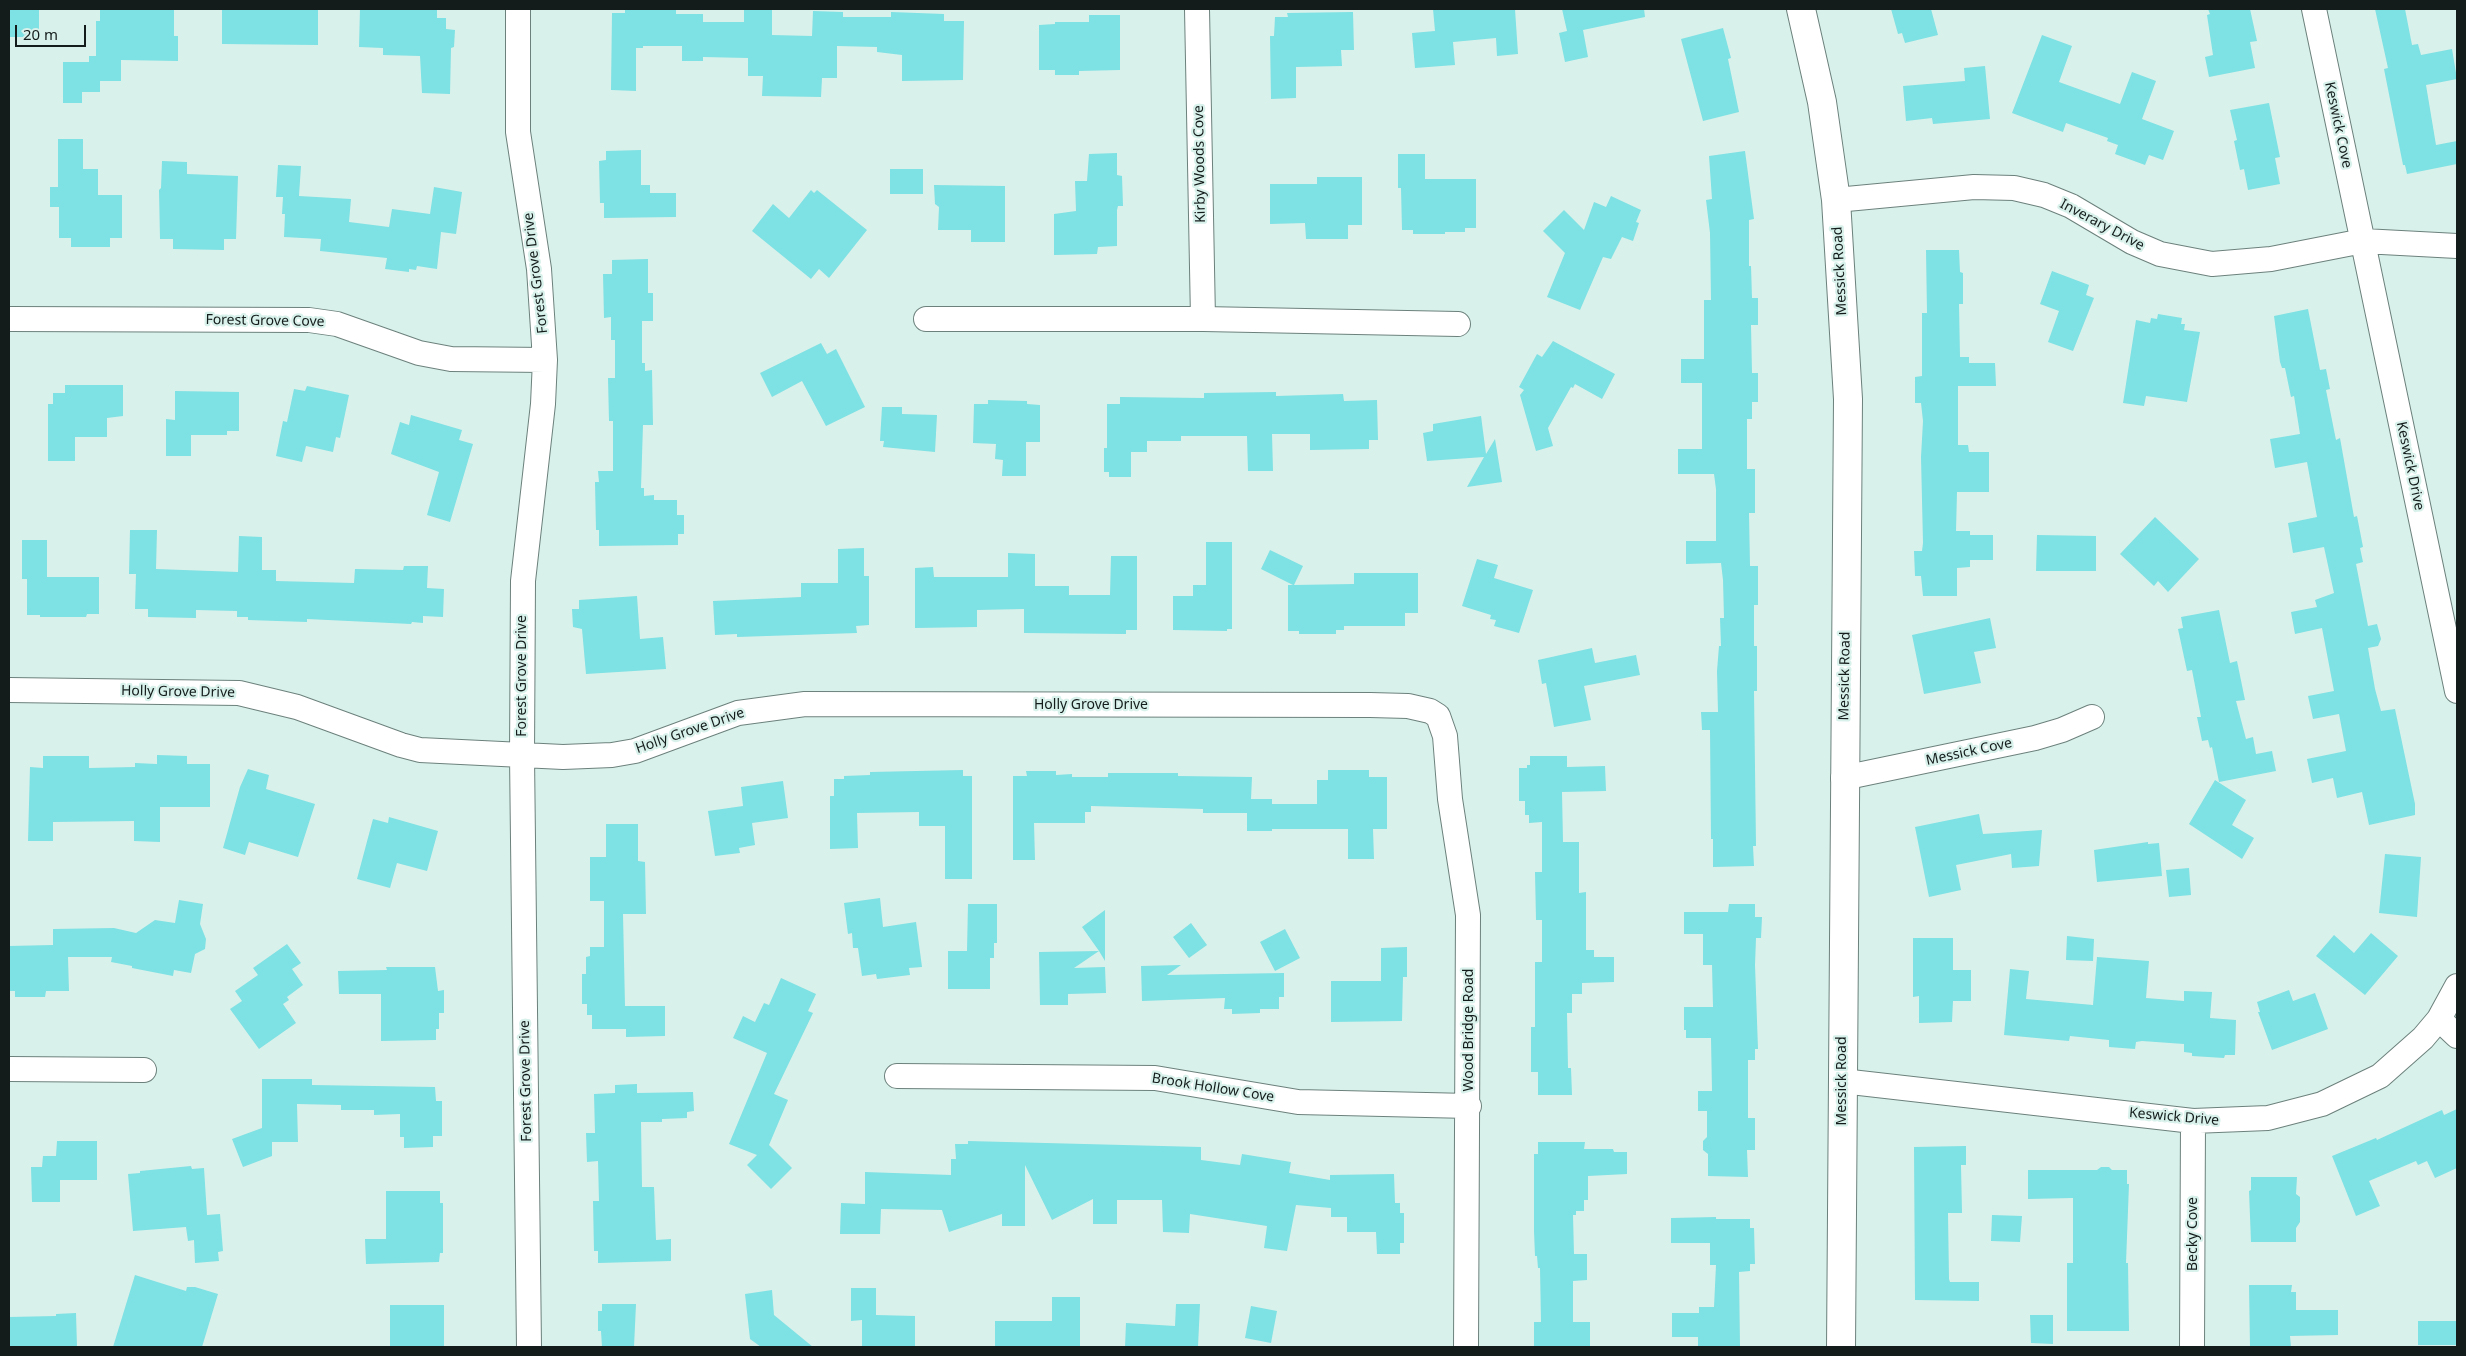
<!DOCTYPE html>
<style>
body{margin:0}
#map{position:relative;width:2466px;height:1356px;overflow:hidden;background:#d9f1eb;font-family:"Noto Sans",sans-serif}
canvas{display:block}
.frame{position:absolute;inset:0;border:10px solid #131c1a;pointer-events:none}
.scale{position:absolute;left:15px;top:25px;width:71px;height:22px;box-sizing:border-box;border:2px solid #131c1a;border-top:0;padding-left:6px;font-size:15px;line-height:18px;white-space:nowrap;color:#131c1a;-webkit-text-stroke:4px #d9f1eb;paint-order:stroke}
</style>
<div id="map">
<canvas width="2466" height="1356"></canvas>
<div class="frame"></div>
<div class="scale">20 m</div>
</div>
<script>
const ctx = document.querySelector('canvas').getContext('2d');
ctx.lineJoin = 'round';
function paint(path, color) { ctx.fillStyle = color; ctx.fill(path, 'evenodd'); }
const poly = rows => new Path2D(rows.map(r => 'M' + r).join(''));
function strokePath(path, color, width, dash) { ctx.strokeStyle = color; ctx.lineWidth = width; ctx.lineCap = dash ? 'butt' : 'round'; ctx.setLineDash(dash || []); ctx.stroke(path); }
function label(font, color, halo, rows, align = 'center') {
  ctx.font = font + ' "Noto Sans",sans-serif'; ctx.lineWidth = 4.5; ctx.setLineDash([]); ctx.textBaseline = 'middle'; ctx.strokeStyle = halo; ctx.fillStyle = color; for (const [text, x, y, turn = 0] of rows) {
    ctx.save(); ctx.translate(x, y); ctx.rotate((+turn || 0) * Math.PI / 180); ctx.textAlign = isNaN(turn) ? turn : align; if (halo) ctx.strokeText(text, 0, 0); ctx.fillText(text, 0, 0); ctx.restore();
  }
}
paint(poly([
 [9,9,39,9,39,37,9,37],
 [100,9,174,9,174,36,178,36,178,61,121,60,121,81,100,81,100,92,82,92,82,103,63,103,63,62,89,62,89,56,96,56,96,21,100,21],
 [222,9,318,9,318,45,222,44],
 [360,9,437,9,437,18,446,18,446,29,455,30,454,47,451,48,450,94,422,93,420,56,383,55,383,48,359,47],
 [625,9,676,9,676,14,703,14,703,22,744,22,744,9,772,10,772,35,812,36,813,11,843,12,843,17,891,17,891,12,944,14,944,21,964,21,963,80,902,81,902,55,877,52,877,47,837,46,837,78,822,78,821,97,762,96,763,76,748,76,748,58,703,57,703,61,682,61,682,46,643,46,643,48,636,48,636,91,611,90,612,13,625,13],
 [1433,9,1515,9,1518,54,1497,56,1496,38,1453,42,1455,65,1415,68,1412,33,1435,31],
 [1562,9,1644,9,1645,17,1583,30,1588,57,1565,62,1559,33,1567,31],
 [1891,9,1931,9,1938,35,1905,43,1902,33,1898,34],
 [2208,9,2250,9,2257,41,2250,42,2255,68,2209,77,2205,57,2213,55,2207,15,2210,14],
 [2375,9,2405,9,2412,45,2418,44,2421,55,2452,49,2457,79,2426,85,2436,145,2457,141,2457,164,2407,174,2405,165,2403,165,2384,69,2388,68],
 [1353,12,1354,50,1341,50,1342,66,1296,67,1296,98,1271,99,1270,36,1274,36,1275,17,1288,17,1287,13],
 [1089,15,1120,15,1120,70,1079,71,1079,75,1055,75,1055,70,1039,70,1039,25,1055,24,1055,22,1089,22],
 [1723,28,1731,58,1728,59,1739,112,1703,121,1681,39],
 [2042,35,2072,46,2059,82,2120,104,2132,72,2156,81,2142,119,2174,131,2163,160,2149,155,2145,165,2115,154,2118,145,2107,141,2108,138,2066,123,2063,132,2012,113],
 [1985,66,1990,119,1933,124,1932,118,1906,121,1903,86,1965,81,1964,68],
 [2269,103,2280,157,2275,158,2280,184,2248,190,2244,169,2240,170,2234,141,2237,140,2230,110],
 [58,139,83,139,83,169,98,169,98,195,122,195,122,238,110,238,110,247,71,247,71,238,59,238,59,207,50,207,50,187,58,187],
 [641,150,641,185,650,185,650,193,676,193,676,217,604,218,604,203,600,203,599,161,606,160,606,151],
 [1745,151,1754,219,1749,220,1749,266,1751,266,1752,298,1758,298,1758,325,1751,325,1752,373,1758,373,1758,402,1752,402,1752,419,1747,419,1747,469,1755,469,1755,513,1749,513,1750,566,1758,566,1758,605,1754,605,1754,646,1757,646,1757,691,1754,691,1756,846,1753,846,1754,866,1713,867,1713,839,1711,839,1710,730,1702,730,1701,712,1718,712,1717,671,1719,646,1721,646,1720,618,1724,618,1723,580,1721,563,1686,564,1686,541,1716,541,1716,489,1714,474,1678,474,1678,449,1702,449,1702,383,1681,383,1681,359,1704,359,1704,300,1711,300,1710,233,1706,200,1712,199,1709,156],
 [1117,153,1117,175,1122,176,1123,206,1118,206,1117,210,1117,246,1098,247,1097,254,1054,255,1054,214,1076,211,1075,181,1087,181,1089,154],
 [1398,154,1425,154,1425,179,1476,179,1476,228,1465,228,1465,232,1445,232,1445,234,1413,234,1413,230,1402,230,1401,188,1398,188],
 [162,161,187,162,187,174,238,176,236,239,224,239,224,250,173,249,173,239,160,239,159,190,161,188],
 [278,165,301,166,299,196,351,199,349,222,389,227,392,209,430,214,434,187,462,192,456,234,441,232,437,269,417,266,416,270,409,269,409,272,385,269,387,258,320,251,321,239,284,237,285,214,282,214,283,197,276,197],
 [890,169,923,169,923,194,890,194],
 [1317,177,1362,177,1362,225,1348,225,1348,239,1306,239,1305,223,1270,224,1270,184,1317,184],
 [934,185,1005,186,1005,242,971,242,971,230,938,230,939,207,935,204],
 [811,190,814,193,817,190,867,230,829,278,819,269,811,279,752,231,773,204,789,218],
 [1611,196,1641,210,1636,222,1639,223,1633,241,1622,237,1611,259,1603,257,1580,310,1547,297,1565,253,1543,231,1564,210,1584,230,1594,202,1606,207],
 [1926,250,1959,250,1960,272,1963,273,1963,304,1959,304,1960,357,1969,357,1969,363,1995,363,1996,386,1958,386,1958,445,1968,445,1969,452,1989,452,1989,492,1957,492,1956,531,1970,531,1970,535,1993,535,1993,560,1970,560,1970,567,1957,568,1957,596,1923,596,1921,576,1915,576,1914,551,1922,551,1923,543,1921,457,1923,421,1921,403,1915,403,1915,377,1922,376,1922,313,1927,313],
 [648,259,648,293,653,293,653,321,642,321,642,363,645,363,645,371,652,370,653,425,643,425,641,488,644,488,644,496,654,495,654,500,677,500,677,515,684,515,684,534,678,534,678,545,599,546,599,530,596,530,595,482,599,482,598,471,613,471,613,421,609,421,608,378,615,378,615,340,611,340,611,317,604,318,603,274,612,274,612,260],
 [2052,271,2089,285,2086,295,2094,298,2073,351,2048,342,2059,311,2040,304],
 [2308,309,2320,370,2326,369,2330,389,2326,390,2336,440,2340,438,2354,517,2357,516,2363,547,2360,548,2363,562,2356,564,2368,626,2377,624,2381,639,2378,646,2368,648,2375,689,2381,711,2395,709,2415,804,2415,815,2369,825,2362,792,2337,798,2333,778,2312,783,2307,759,2346,751,2339,714,2313,719,2308,696,2334,691,2322,628,2295,634,2291,612,2317,607,2315,600,2334,593,2324,547,2293,553,2288,523,2317,517,2307,462,2275,468,2270,439,2300,434,2294,396,2291,397,2285,368,2282,368,2280,362,2274,316],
 [2158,314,2182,318,2181,324,2185,324,2184,330,2200,332,2187,402,2146,396,2144,406,2123,403,2136,320,2150,323,2151,318,2157,319],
 [1553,341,1615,374,1602,399,1575,384,1573,388,1571,387,1548,428,1553,446,1536,451,1520,395,1524,390,1519,387,1537,354,1542,357],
 [821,343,827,354,836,349,865,407,826,426,802,381,772,397,760,373],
 [65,385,123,385,123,416,107,418,107,437,75,437,75,461,48,461,48,404,53,404,53,393,65,393],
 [307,386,349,395,340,438,336,437,333,452,306,446,302,462,276,456,283,421,287,422,294,389,305,391],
 [175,391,239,392,239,431,227,431,227,435,191,435,191,456,166,456,166,419,175,420],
 [1276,392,1276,396,1343,394,1344,401,1377,400,1378,440,1369,440,1369,449,1310,450,1310,434,1272,434,1273,471,1248,471,1247,436,1181,436,1181,441,1147,441,1147,452,1131,452,1131,477,1109,477,1109,472,1104,472,1104,448,1107,448,1107,404,1120,404,1120,397,1204,398,1204,393],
 [988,400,1027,401,1027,404,1040,405,1040,442,1026,442,1026,476,1002,476,1003,460,995,459,996,444,973,443,974,404,988,404],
 [882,407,902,407,902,414,937,415,935,452,883,447,884,441,880,441],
 [411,415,462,430,459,440,473,444,450,522,427,515,439,472,391,454,400,422,409,425],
 [1481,416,1486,454,1495,439,1502,482,1467,487,1484,457,1427,461,1423,433,1433,431,1433,424],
 [2155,517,2199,559,2168,592,2158,581,2154,586,2120,554],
 [130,530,157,530,156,569,238,572,239,536,262,537,262,570,276,570,276,581,354,583,355,569,403,570,404,566,428,566,427,588,444,589,443,617,423,616,423,623,412,622,411,624,307,619,307,622,248,620,248,617,237,617,237,611,196,610,196,618,148,617,148,609,135,609,136,574,129,574],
 [2037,535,2096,536,2096,571,2036,571],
 [22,540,47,540,47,577,99,577,99,614,87,614,86,617,40,617,40,615,27,615,27,579,22,579],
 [1206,542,1232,542,1232,629,1227,629,1227,631,1173,630,1173,596,1193,596,1193,585,1206,585],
 [864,548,864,576,869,576,869,625,856,626,857,633,737,637,737,634,715,635,713,601,801,597,801,583,838,583,838,549],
 [1270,550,1303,566,1294,585,1354,584,1354,573,1418,573,1418,613,1405,613,1405,626,1344,626,1344,630,1336,630,1336,634,1299,634,1299,631,1288,631,1288,585,1293,585,1261,569],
 [1008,553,1035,554,1035,586,1069,586,1069,595,1110,595,1111,556,1137,556,1137,630,1126,630,1126,634,1024,633,1024,609,977,610,977,627,915,628,915,568,933,567,934,577,1008,577],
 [1477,559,1498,565,1494,578,1533,590,1519,633,1494,626,1496,620,1490,619,1491,615,1462,606],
 [637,596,640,639,663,637,666,669,586,674,582,629,573,627,572,609,579,609,579,600],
 [2219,610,2230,663,2237,661,2245,700,2236,701,2246,739,2253,737,2256,754,2272,751,2276,771,2219,782,2212,747,2210,748,2208,740,2202,741,2197,717,2201,717,2192,670,2187,671,2178,629,2183,628,2181,617],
 [1990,618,1996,648,1974,652,1981,683,1924,694,1912,635],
 [1592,648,1595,663,1636,655,1640,675,1584,686,1591,720,1554,727,1546,683,1542,684,1538,660],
 [157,755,187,756,187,764,210,764,210,807,160,807,160,842,134,841,134,821,53,822,53,841,28,841,30,767,43,768,43,756,89,756,89,768,135,767,135,763,157,764],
 [1530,756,1567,756,1567,767,1605,766,1606,791,1562,792,1563,842,1579,842,1579,893,1586,892,1586,950,1594,950,1594,957,1614,957,1614,982,1582,983,1582,994,1572,994,1572,1013,1567,1013,1568,1068,1571,1068,1572,1095,1538,1095,1538,1072,1531,1072,1531,1027,1535,1027,1535,962,1542,962,1542,920,1536,920,1535,872,1542,872,1542,822,1529,823,1529,815,1525,815,1525,801,1519,801,1519,768,1527,768,1527,765,1530,765],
 [248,769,269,775,266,789,315,804,298,857,249,842,245,855,223,848,240,787],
 [963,770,963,776,972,776,972,879,945,879,945,826,919,826,919,812,857,813,858,848,830,849,830,796,834,796,834,779,844,779,844,776,870,775,870,772],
 [1328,770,1369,770,1369,777,1387,777,1387,829,1373,829,1374,859,1348,859,1348,829,1272,829,1272,831,1247,831,1247,813,1203,813,1203,809,1091,806,1091,812,1085,812,1085,823,1034,823,1035,860,1013,860,1013,776,1027,776,1026,771,1056,771,1056,775,1072,774,1072,777,1108,777,1108,773,1178,773,1178,776,1252,777,1251,799,1272,799,1272,804,1317,804,1317,780,1328,780],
 [2215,780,2246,800,2232,825,2254,838,2242,859,2189,824],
 [783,781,788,818,752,823,755,845,739,848,740,853,715,856,708,811,743,806,741,787],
 [1979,814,1983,834,2042,830,2039,866,2012,868,2011,854,1956,865,1961,890,1929,897,1915,827],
 [389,817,438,831,427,871,397,863,390,888,357,879,373,819,388,823],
 [606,824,638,824,638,861,645,862,646,914,623,914,625,1006,665,1006,665,1036,626,1037,626,1029,592,1029,592,1015,587,1015,587,1004,582,1004,582,974,586,974,586,957,590,956,590,947,604,947,604,901,590,901,590,857,606,857],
 [2148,842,2148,844,2159,843,2162,876,2097,882,2094,850],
 [2385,854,2421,857,2417,917,2379,913],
 [2189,868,2191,895,2169,897,2166,870],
 [880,898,883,927,916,922,922,967,909,968,910,975,877,979,876,974,862,976,858,948,853,948,852,933,848,934,844,903],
 [179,900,203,904,200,924,206,939,205,949,195,954,191,973,174,970,173,976,132,968,132,966,111,962,112,957,68,957,69,991,46,991,45,997,15,997,15,991,9,991,9,946,53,945,53,929,114,928,136,933,155,920,175,923],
 [968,904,997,904,997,943,994,943,994,958,990,958,990,989,948,989,948,951,967,951],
 [1729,904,1755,904,1755,917,1762,917,1761,938,1756,938,1755,965,1758,1049,1755,1049,1755,1060,1748,1060,1748,1118,1755,1118,1755,1150,1747,1150,1748,1177,1708,1176,1708,1154,1703,1150,1703,1141,1707,1137,1707,1111,1698,1111,1698,1091,1712,1091,1711,1038,1686,1038,1686,1030,1684,1030,1684,1007,1713,1007,1712,965,1703,965,1703,934,1684,934,1684,912,1728,912],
 [1105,910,1105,961,1099,951,1074,968,1105,967,1106,993,1068,994,1068,1005,1040,1005,1039,952,1099,951,1082,927],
 [1191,923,1207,945,1189,958,1173,937],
 [1285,929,1300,958,1275,971,1260,942],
 [2371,933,2398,956,2365,995,2316,956,2334,935,2354,953],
 [2067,936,2094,939,2093,961,2066,960],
 [1913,938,1953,938,1953,970,1971,970,1971,1001,1953,1001,1952,1022,1919,1023,1919,996,1913,997],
 [287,944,301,963,292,969,303,985,287,997,289,1000,283,1004,296,1023,259,1049,230,1009,242,1001,235,991,258,975,253,968],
 [1407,947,1407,977,1403,977,1402,1021,1331,1022,1331,981,1381,981,1381,948],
 [2097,957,2149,961,2146,998,2184,1001,2184,991,2212,992,2210,1018,2236,1020,2235,1055,2225,1055,2224,1058,2192,1056,2192,1053,2184,1052,2184,1044,2142,1041,2136,1042,2135,1049,2109,1047,2109,1040,2070,1036,2069,1041,2004,1035,2010,969,2029,971,2026,999,2093,1005],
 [1181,965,1167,975,1284,973,1284,997,1279,997,1279,1009,1260,1009,1260,1013,1232,1014,1232,1009,1224,1009,1225,998,1142,1001,1141,966],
 [386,967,435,967,438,991,444,990,444,1013,439,1013,439,1029,436,1029,436,1040,381,1041,381,994,339,994,338,971,387,970],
 [781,978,816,994,808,1011,813,1013,774,1094,788,1100,769,1145,792,1168,771,1189,747,1165,757,1155,729,1144,767,1053,733,1038,743,1016,755,1022,764,1003,769,1005],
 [2289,990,2293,1001,2315,993,2328,1029,2272,1050,2258,1012,2260,1012,2257,1002],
 [262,1079,312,1079,312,1085,435,1087,436,1101,442,1101,442,1136,433,1136,433,1147,404,1148,404,1137,400,1137,400,1114,374,1115,374,1110,341,1110,341,1105,297,1104,298,1142,272,1142,272,1156,243,1167,232,1139,262,1128],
 [637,1084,637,1093,693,1092,694,1111,687,1112,687,1118,662,1119,662,1122,641,1122,642,1187,654,1187,656,1240,671,1239,671,1261,598,1263,598,1251,594,1251,593,1201,599,1201,598,1161,587,1162,586,1133,595,1133,594,1094,615,1093,615,1085],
 [2457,1109,2457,1168,2435,1178,2427,1161,2418,1165,2416,1161,2369,1181,2380,1206,2356,1216,2332,1156,2376,1138,2377,1140,2442,1110,2444,1115],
 [57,1141,97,1141,97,1180,60,1180,60,1202,32,1202,31,1167,42,1167,43,1156,56,1156],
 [968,1141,1201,1147,1201,1160,1240,1165,1242,1154,1291,1162,1289,1173,1330,1180,1330,1175,1394,1174,1395,1203,1400,1203,1400,1213,1404,1213,1404,1243,1400,1243,1400,1254,1377,1254,1376,1232,1347,1232,1347,1217,1331,1217,1331,1208,1296,1205,1287,1251,1264,1248,1267,1226,1190,1214,1189,1233,1163,1232,1162,1200,1117,1200,1117,1224,1093,1224,1093,1199,1052,1220,1025,1165,1025,1226,1002,1226,1002,1214,949,1232,942,1210,881,1209,880,1234,840,1234,841,1203,865,1204,865,1172,951,1175,951,1159,956,1159,955,1144,968,1144],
 [1538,1142,1585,1142,1584,1149,1613,1149,1614,1152,1627,1152,1627,1174,1588,1176,1588,1200,1584,1200,1584,1211,1576,1211,1576,1215,1573,1215,1574,1254,1587,1254,1587,1280,1573,1281,1573,1322,1590,1322,1590,1346,1534,1347,1534,1322,1541,1322,1540,1268,1538,1268,1537,1256,1535,1256,1534,1231,1534,1154,1538,1154],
 [1966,1146,1966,1165,1961,1165,1962,1213,1948,1213,1949,1279,1950,1282,1979,1282,1979,1301,1915,1300,1914,1147],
 [191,1166,192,1169,204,1168,207,1215,220,1214,223,1251,218,1252,219,1261,195,1263,194,1240,188,1241,186,1227,133,1231,128,1174,140,1173,140,1171],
 [2101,1167,2109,1167,2112,1170,2127,1170,2127,1184,2129,1184,2126,1263,2128,1263,2129,1331,2067,1331,2067,1263,2073,1263,2073,1198,2028,1199,2028,1170,2097,1170],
 [2251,1177,2297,1177,2296,1194,2300,1197,2300,1222,2296,1228,2296,1242,2251,1242,2249,1191,2251,1190],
 [386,1191,440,1191,440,1203,443,1203,443,1253,440,1253,439,1262,366,1264,365,1239,386,1239],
 [1992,1215,2022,1216,2020,1242,1991,1241],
 [1716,1217,1716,1219,1750,1219,1750,1228,1754,1228,1755,1264,1750,1264,1750,1271,1739,1272,1740,1347,1698,1347,1698,1337,1672,1337,1672,1313,1699,1313,1699,1307,1714,1307,1716,1265,1710,1265,1710,1243,1671,1243,1671,1218],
 [135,1275,186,1291,187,1287,195,1287,218,1294,202,1347,113,1347],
 [2249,1285,2292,1285,2291,1292,2296,1292,2296,1310,2338,1310,2338,1335,2290,1336,2291,1347,2250,1347],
 [851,1288,876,1288,876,1315,915,1316,915,1347,862,1347,862,1320,851,1321],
 [772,1290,774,1315,813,1347,761,1347,750,1339,745,1294],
 [1052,1297,1080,1297,1080,1347,995,1347,995,1321,1052,1321],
 [602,1304,636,1304,634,1347,602,1347,601,1331,598,1331,598,1311,602,1311],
 [1176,1304,1200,1304,1198,1347,1125,1347,1126,1323,1175,1326],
 [390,1305,444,1305,444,1347,390,1347],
 [1251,1306,1277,1311,1271,1343,1245,1338],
 [76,1313,77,1347,10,1347,9,1317,56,1316,56,1314],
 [2030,1315,2053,1315,2053,1344,2031,1343],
 [2418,1321,2457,1321,2457,1345,2418,1345]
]), '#7ee1e3');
const minor = poly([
 [518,9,518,132,539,269,545,360,543,404,523,581,522,756,529,1347],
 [1197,9,1203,319],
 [2314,9,2457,691],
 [1836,200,1974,187,2014,188,2044,195,2071,206,2132,242,2160,254,2212,264,2271,259,2363,241,2457,246],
 [9,319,309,320,337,324,419,353,451,359,545,360],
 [926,319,1203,319,1458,324],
 [9,690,239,693,297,707,401,745,420,750,563,757,612,755,635,751,738,713,805,704,1370,705,1408,706,1430,711,1438,716,1445,736,1450,799,1468,915,1466,1347],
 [1843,778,2035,738,2062,730,2092,717],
 [2439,1019,2457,1036],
 [9,1069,144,1070],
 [897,1076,1155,1078,1298,1102,1469,1106],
 [1842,1081,2193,1121,2268,1118,2322,1104,2380,1076,2423,1038,2439,1019,2457,986],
 [2192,1347,2193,1121]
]);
const tertiary = poly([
 [1801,9,1822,102,1836,200,1848,399,1841,1347]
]);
strokePath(minor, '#6c817c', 26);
strokePath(tertiary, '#6c817c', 30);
strokePath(minor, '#fff', 24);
strokePath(tertiary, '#fff', 28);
label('14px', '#131c1a', '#d9f1eb', [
 ["Keswick Cove",2338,125,78],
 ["Kirby Woods Cove",1200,164,-91],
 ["Inverary Drive",2102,225,28],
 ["Messick Road",1840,271,-93],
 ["Forest Grove Drive",536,273,-97],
 ["Forest Grove Cove",265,321,1],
 ["Keswick Drive",2410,466,78],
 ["Forest Grove Drive",522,676,-90],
 ["Messick Road",1845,676,-89],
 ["Holly Grove Drive",178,692,1],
 ["Holly Grove Drive",1091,705],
 ["Holly Grove Drive",690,731,-19],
 ["Messick Cove",1969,752,-12],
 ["Wood Bridge Road",1469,1030,-90],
 ["Forest Grove Drive",526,1081,-91],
 ["Messick Road",1842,1081,-90],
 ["Brook Hollow Cove",1213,1088,9],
 ["Keswick Drive",2174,1117,5],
 ["Becky Cove",2193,1234,-90]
]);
</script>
